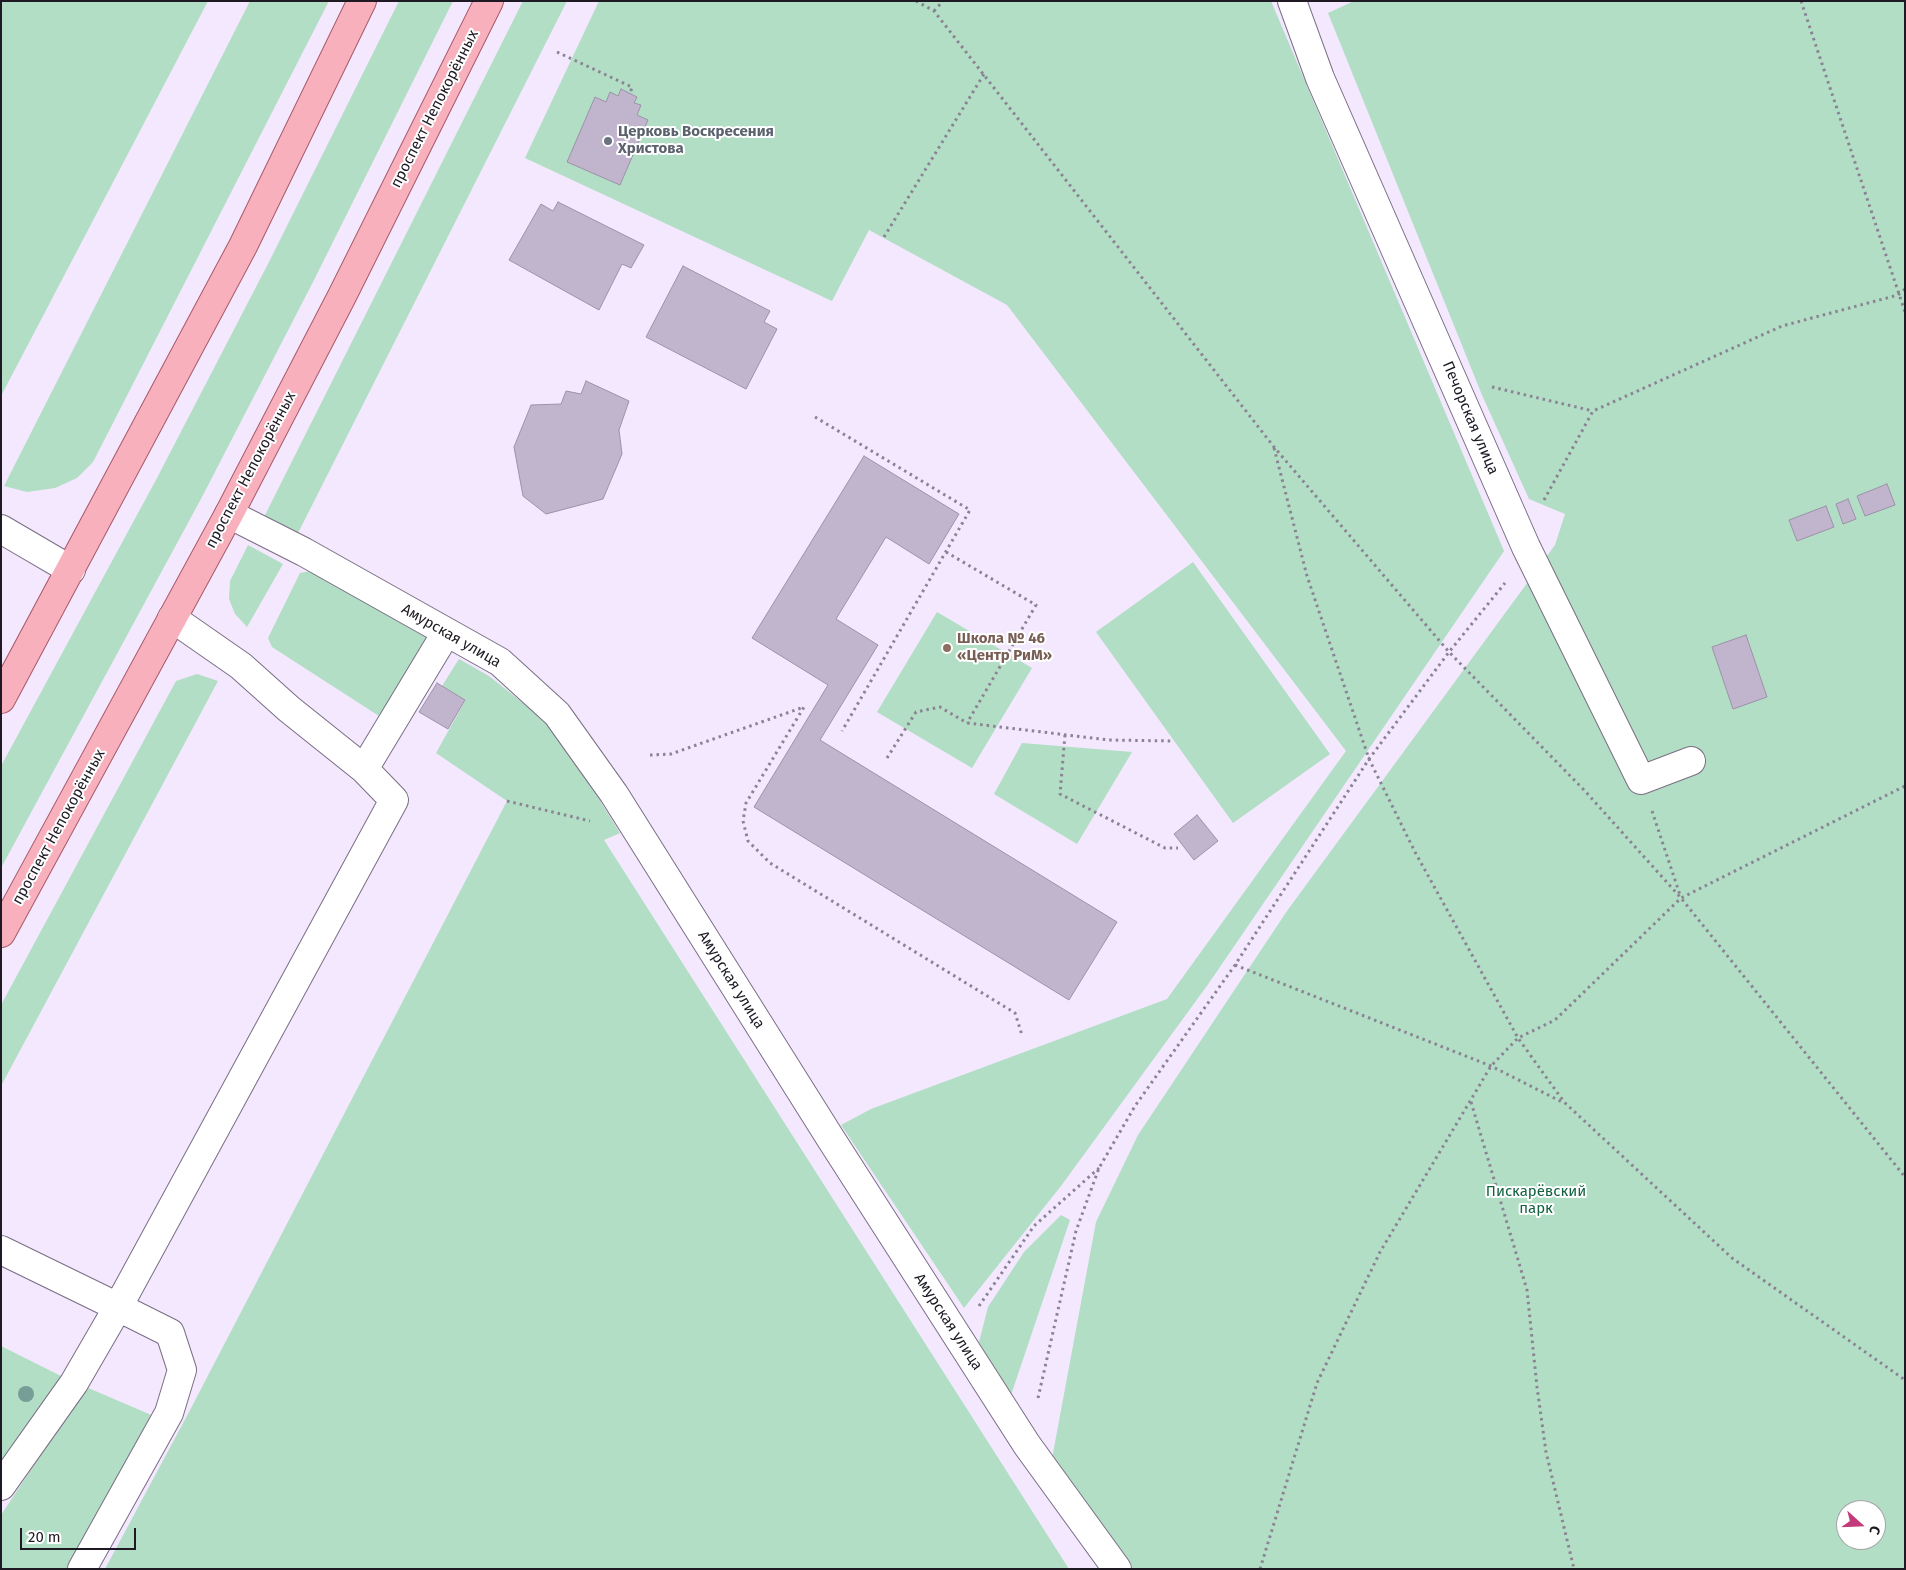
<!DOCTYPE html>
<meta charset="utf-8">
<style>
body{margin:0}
#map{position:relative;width:1906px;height:1570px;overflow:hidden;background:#f3e8fd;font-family:"Fira Sans",sans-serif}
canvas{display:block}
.frame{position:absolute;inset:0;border:2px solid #1e1923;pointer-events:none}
.north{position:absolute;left:1836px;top:1500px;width:50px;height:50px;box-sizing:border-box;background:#fff;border:1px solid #a5a3a7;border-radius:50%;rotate:110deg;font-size:14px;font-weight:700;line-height:20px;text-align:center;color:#1e1923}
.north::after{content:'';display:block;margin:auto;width:18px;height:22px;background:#c33b79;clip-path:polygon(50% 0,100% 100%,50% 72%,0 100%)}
.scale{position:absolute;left:20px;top:1528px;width:116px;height:22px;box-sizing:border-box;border:2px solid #1e1923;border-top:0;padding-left:6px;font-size:15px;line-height:18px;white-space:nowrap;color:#1e1923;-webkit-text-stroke:4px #fff;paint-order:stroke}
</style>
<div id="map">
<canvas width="1906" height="1570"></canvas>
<div class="frame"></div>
<div class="north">С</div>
<div class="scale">20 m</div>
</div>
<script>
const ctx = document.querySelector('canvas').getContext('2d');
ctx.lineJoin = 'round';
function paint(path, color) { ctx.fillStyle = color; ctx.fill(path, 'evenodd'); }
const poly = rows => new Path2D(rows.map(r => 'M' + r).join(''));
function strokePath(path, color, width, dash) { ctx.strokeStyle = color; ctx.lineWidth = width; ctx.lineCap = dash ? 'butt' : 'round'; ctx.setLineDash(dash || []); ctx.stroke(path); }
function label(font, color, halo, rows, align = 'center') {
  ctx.font = font + ' "Fira Sans",sans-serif'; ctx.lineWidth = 4; ctx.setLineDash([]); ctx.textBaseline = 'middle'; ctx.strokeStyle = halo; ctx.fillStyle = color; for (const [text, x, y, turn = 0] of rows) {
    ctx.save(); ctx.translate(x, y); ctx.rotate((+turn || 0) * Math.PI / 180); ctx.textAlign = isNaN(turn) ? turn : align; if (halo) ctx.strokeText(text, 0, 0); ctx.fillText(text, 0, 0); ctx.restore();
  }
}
paint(poly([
 [1,1,208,1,1,396],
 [250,1,329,1,93,462,77,478,55,488,27,492,4,486],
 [399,1,453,1,313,282,202,497,1,868,1,766,157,478,270,260],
 [523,1,567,1,297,535,264,517],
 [599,1,1271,1,1504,551,1209,983,1061,1186,964,1308,841,1125,871,1109,1167,999,1346,751,1007,305,869,230,832,301,525,158],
 [1354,1,1905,1,1905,1569,1122,1569,1051,1464,1096,1222,1138,1135,1287,911,1555,545,1565,514,1529,499,1482,395,1328,13],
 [1846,1510,1876,1510,1876,1540,1846,1540],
 [248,545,283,564,247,627,235,614,229,599,230,581],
 [1193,562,1330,754,1233,823,1096,632],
 [310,571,429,637,379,716,272,647,268,638,300,573],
 [937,612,1032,668,972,768,877,712],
 [459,659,489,676,547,722,599,799,620,833,604,840,1069,1569,105,1569,189,1412,507,801,436,753,465,701,442,686],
 [197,674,218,681,1,1086,1,1005,176,681],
 [1022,743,1132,752,1077,844,994,794],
 [1061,1215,1070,1220,1010,1398,979,1342,988,1307,1024,1252],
 [1,1346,61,1376,1,1464],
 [86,1387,156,1417,72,1569,1,1569,1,1515]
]), '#b1dec5');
const building = poly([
 [621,89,637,97,634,103,641,105,637,115,648,120,620,185,567,162,595,97,606,102,610,92,618,96,621,89],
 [558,202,644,245,631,268,622,264,599,310,509,260,541,204,553,211,558,202],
 [683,266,770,311,764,322,777,329,746,389,646,337,683,266],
 [586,381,629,401,619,430,622,454,603,499,546,514,523,496,514,447,531,405,561,404,566,391,581,394,586,381],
 [864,456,959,514,929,564,886,537,836,619,878,645,820,740,1117,922,1069,1000,754,807,828,685,752,638,864,456],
 [1887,484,1895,505,1865,516,1857,496,1887,484],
 [1848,499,1856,519,1843,524,1836,504,1848,499],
 [1826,506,1834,527,1797,541,1789,520,1826,506],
 [1746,635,1767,697,1733,709,1712,647,1746,635],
 [437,683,465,700,448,729,419,712,437,683],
 [1197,815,1218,841,1194,860,1174,834,1197,815]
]);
paint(building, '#c1b5ce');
strokePath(building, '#9d91a9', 1);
const minor = poly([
 [1292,1,1320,78,1526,547,1641,780,1691,761],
 [229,514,304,552,500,662,557,714,614,794,829,1136,1027,1445,1117,1569],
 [1,529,71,570],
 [364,769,446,633],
 [1,1250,118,1307,394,800,364,769,289,709,241,666,172,618],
 [1,1486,74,1383,118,1307,170,1333,182,1370,169,1413,82,1569]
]);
const major = poly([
 [1,699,243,246,362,1],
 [1,933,229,514,342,296,489,1]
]);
strokePath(minor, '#7a6e85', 30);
strokePath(major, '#a8596a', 30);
strokePath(poly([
 [916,1,934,11,1274,447,1449,652,1585,791,1681,898,1905,1177],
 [1801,1,1905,312],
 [934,11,943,1],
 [557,52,632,87,630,94],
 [884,237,984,74],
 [1492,387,1593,411],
 [815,417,970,510,842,731],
 [1274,448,1307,576,1369,759,1415,852,1518,1038,1564,1102,1732,1258,1905,1380],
 [1544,500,1593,411,1782,326,1898,295,1905,289],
 [946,552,1036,605,967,723],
 [1065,735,1060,794,1165,848,1178,848],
 [650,755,671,754,804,707,746,803,743,821,748,841,770,863,1015,1013,1022,1035],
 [887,758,916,712,940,707,967,723,1109,740,1173,741],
 [507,801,590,821],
 [1652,811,1680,895],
 [1235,965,1491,1066,1562,1102],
 [1471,1102,1527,1290,1537,1387,1546,1452,1574,1569],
 [979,1306,1034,1226,1099,1168],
 [1038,1398,1076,1231,1099,1168,1135,1106,1235,965,1369,759,1449,652,1505,583],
 [1260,1569,1317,1383,1380,1252,1491,1066,1518,1038,1555,1020,1681,898,1905,786]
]), '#8b8393', 3, [2.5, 4]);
strokePath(minor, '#fff', 28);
strokePath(major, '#f8b0bc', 28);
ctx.fillStyle = '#779e96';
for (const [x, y] of [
 [26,1394]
]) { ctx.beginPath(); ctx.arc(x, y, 8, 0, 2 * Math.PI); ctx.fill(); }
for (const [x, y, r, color] of [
 [608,141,5,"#6b7280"],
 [947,648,5,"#8d6e63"]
]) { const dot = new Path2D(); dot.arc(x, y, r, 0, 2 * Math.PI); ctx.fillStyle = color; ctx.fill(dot); strokePath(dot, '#fff', 2); }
label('15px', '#1e1923', '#fff', [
 ["проспект Непокорённых",435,109,-63],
 ["Печорская улица",1470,418,67],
 ["проспект Непокорённых",251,470,-62],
 ["Амурская улица",451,636,30],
 ["проспект Непокорённых",59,827,-61],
 ["Амурская улица",731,980,58],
 ["Амурская улица",948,1322,57]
]);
label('bold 15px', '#5b616d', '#fff', [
 ["Церковь Воскресения",618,132],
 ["Христова",618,149]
], 'left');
label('bold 15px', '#785e54', '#fff', [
 ["Школа № 46",957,639],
 ["«Центр РиМ»",957,656]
], 'left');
label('15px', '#126241', '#fff', [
 ["Пискарёвский",1536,1192],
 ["парк",1536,1209]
]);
</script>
